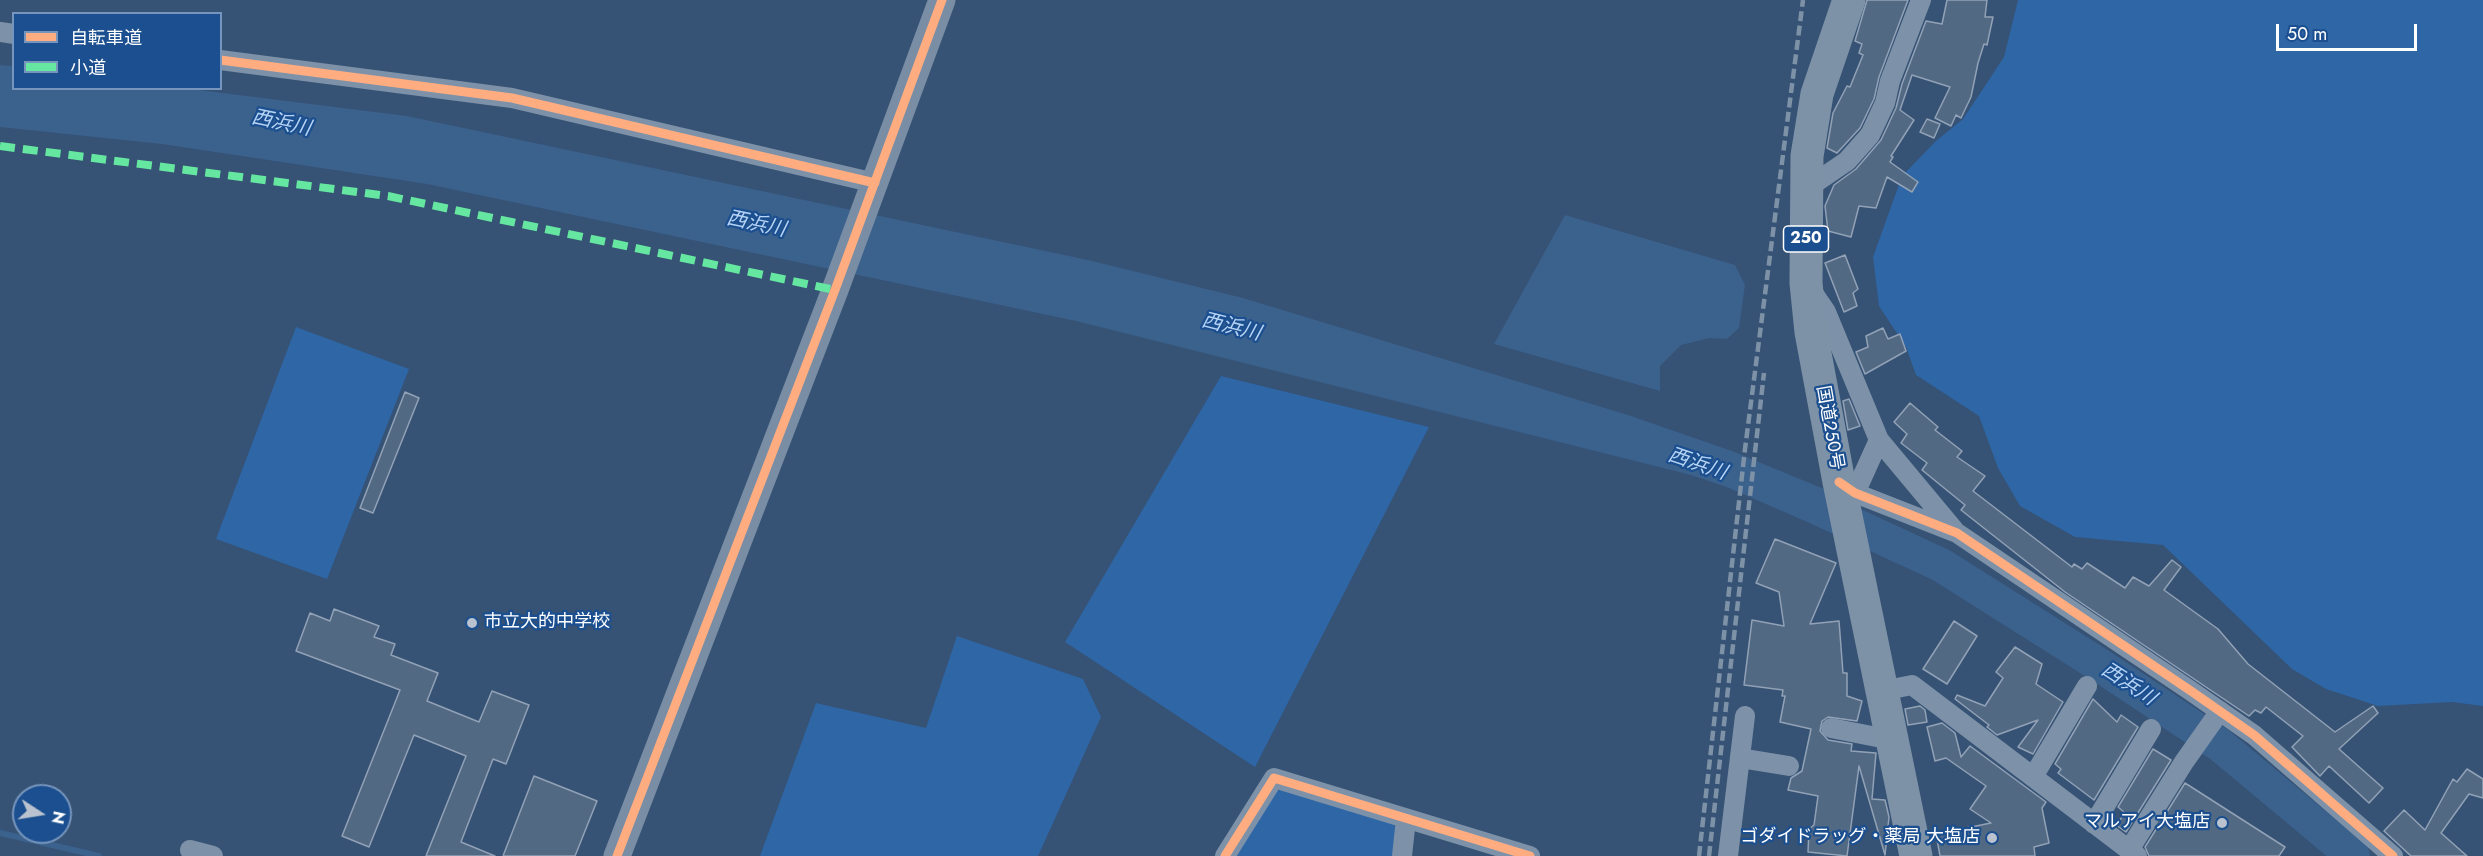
<!DOCTYPE html>
<meta charset="utf-8">
<style>
body{margin:0}
#map{position:relative;width:2483px;height:856px;overflow:hidden;background:#365274;font-family:Jost,"Noto Sans JP",sans-serif}
canvas{display:block}
.legend{position:absolute;left:12px;top:12px;width:210px;height:78px;box-sizing:border-box;background:#1b4f8f;border:2px solid #7695bc;margin:0;padding:8px 10px;list-style:none;font-size:18px;color:#fff}
.legend li{display:flex;align-items:center;gap:12px;height:30px}
.legend b{width:30px;border:2px solid #7695bc}
.north{position:absolute;left:12px;top:784px;width:60px;height:60px;box-sizing:border-box;background:#1b4f8f;border:2px solid #7695bc;border-radius:50%;rotate:102deg;font-size:16px;font-weight:700;line-height:24px;text-align:center;color:#fff}
.north::after{content:'';display:block;margin:auto;width:21px;height:27px;background:#b9c2ce;clip-path:polygon(50% 0,100% 100%,50% 72%,0 100%)}
.scale{position:absolute;left:2276px;top:24px;width:141px;height:27px;box-sizing:border-box;border:3px solid #fff;border-top:0;padding-left:8px;font-size:18px;line-height:21px;white-space:nowrap;color:#fff;-webkit-text-stroke:4px #1b4f8f;paint-order:stroke}
</style>
<div id="map">
<canvas width="2483" height="856"></canvas>
<ul class="legend">
<li><b style="height:8px;background:#ffac80"></b>自転車道</li>
<li><b style="height:8px;background:#66e7a1"></b>小道</li>
</ul>
<div class="north">N</div>
<div class="scale">50 m</div>
</div>
<script>
const ctx = document.querySelector('canvas').getContext('2d');
ctx.lineJoin = 'round';
function paint(path, color) { ctx.fillStyle = color; ctx.fill(path, 'evenodd'); }
const poly = rows => new Path2D(rows.map(r => 'M' + r).join(''));
function strokePath(path, color, width, dash) { ctx.strokeStyle = color; ctx.lineWidth = width; ctx.lineCap = dash ? 'butt' : 'round'; ctx.setLineDash(dash || []); ctx.stroke(path); }
function label(font, color, halo, rows, align = 'center') {
  ctx.font = font + ' Jost,"Noto Sans JP",sans-serif'; ctx.lineWidth = 4.5; ctx.setLineDash([]); ctx.textBaseline = 'middle'; ctx.strokeStyle = halo; ctx.fillStyle = color; for (const [text, x, y, turn = 0] of rows) {
    ctx.save(); ctx.translate(x, y); ctx.rotate((+turn || 0) * Math.PI / 180); ctx.textAlign = isNaN(turn) ? turn : align; if (halo) ctx.strokeText(text, 0, 0); ctx.fillText(text, 0, 0); ctx.restore();
  }
}
paint(poly([
 [2018,0,2483,0,2483,706,2452,702,2378,706,2326,689,2292,669,2163,545,2075,537,2020,506,1998,468,1979,416,1916,375,1906,347,1879,306,1873,257,1902,176,1936,141,1963,119,2004,57],
 [296,327,409,369,327,579,216,539],
 [1221,376,1429,427,1255,767,1065,642],
 [957,636,1083,679,1101,717,1038,856,760,856,816,703,926,728],
 [1286,789,1392,821,1398,832,1395,856,1236,856,1275,791]
]), '#2f66a5');
paint(poly([
 [0,65,13,66,14,88,191,89,407,116,1088,260,1243,298,1628,415,1732,451,1829,491,1837,535,1727,487,1691,475,1076,321,427,184,162,144,0,127],
 [1565,215,1735,265,1745,285,1739,328,1727,339,1710,338,1681,345,1660,366,1660,391,1494,344]
]), '#3b618d');
strokePath(poly([
 [0,833,99,856]
]), '#3b618d', 6);
strokePath(poly([
 [1822,510,1941,565,2101,666,2220,745,2353,856]
]), '#3b618d', 34);
const building = poly([
 [1867,0,1908,0,1879,77,1874,99,1860,128,1837,153,1827,148,1833,113,1847,86,1850,87,1863,55,1859,53,1862,44,1855,41,1867,0],
 [1947,0,1987,0,1985,17,1993,17,1987,45,1984,44,1978,63,1971,97,1961,118,1956,115,1951,126,1935,118,1950,87,1912,75,1900,110,1914,120,1891,156,1893,157,1890,162,1918,182,1912,192,1887,177,1876,208,1859,206,1851,237,1828,231,1825,206,1834,185,1856,169,1881,140,1896,108,1902,84,1926,21,1942,24,1947,0],
 [1927,119,1940,124,1934,138,1920,132,1927,119],
 [1845,255,1858,289,1853,293,1857,306,1844,312,1825,263,1845,255],
 [1883,328,1888,339,1900,334,1906,351,1865,374,1856,352,1868,347,1866,336,1883,328],
 [405,392,419,398,373,513,360,508,405,392],
 [1849,399,1860,426,1848,430,1843,401,1849,399],
 [1910,403,1938,427,1935,430,1962,451,1957,457,1985,476,1973,491,2072,567,2074,564,2082,569,2087,563,2125,588,2133,577,2149,586,2172,560,2181,567,2164,590,2218,629,2248,664,2335,732,2373,706,2378,713,2339,749,2383,788,2369,803,2329,766,2320,776,2292,747,2303,736,2266,707,2261,713,2255,710,2249,716,2065,592,1961,510,1965,505,1922,470,1927,463,1901,443,1907,434,1894,422,1910,403],
 [1775,539,1836,563,1810,624,1839,621,1843,673,1847,673,1847,696,1862,701,1857,721,1828,717,1822,721,1820,731,1828,740,1852,744,1851,751,1876,753,1872,799,1885,800,1889,817,1885,855,1859,766,1847,856,1808,852,1809,829,1814,825,1818,796,1788,790,1791,778,1802,771,1811,729,1780,722,1785,696,1782,696,1783,690,1744,685,1752,620,1784,626,1779,592,1756,583,1775,539],
 [334,609,379,626,374,637,395,644,391,655,438,673,427,701,479,722,492,691,529,705,506,764,493,759,461,842,495,856,426,856,466,756,414,735,369,847,342,836,400,690,296,651,310,613,330,621,334,609],
 [1954,621,1977,636,1947,684,1923,669,1954,621],
 [2015,647,2042,664,2036,684,2063,702,2033,754,2018,747,2038,720,1997,735,1987,727,1989,725,1955,699,1957,695,1985,706,2003,678,1996,672,2015,647],
 [2093,699,2117,722,2121,715,2138,727,2094,800,2058,773,2061,769,2055,764,2093,699],
 [1920,706,1925,710,1927,722,1908,725,1905,709,1920,706],
 [1942,723,1955,733,1961,757,1970,746,2046,802,2042,808,2049,843,2034,847,2035,856,1940,856,1936,834,1991,823,1970,809,1986,786,1946,758,1935,761,1927,727,1942,723],
 [2153,749,2171,760,2126,832,2116,825,2125,813,2118,807,2153,749],
 [2467,769,2483,779,2483,798,2469,794,2441,833,2467,856,2411,856,2384,831,2404,810,2425,830,2453,779,2457,782,2467,769],
 [534,776,597,801,575,856,503,856,534,776],
 [2185,783,2285,847,2279,856,2149,856,2145,847,2185,783]
]);
paint(building, '#526984');
strokePath(building, '#92a2b6', 1.5);
strokePath(poly([
 [0,32,14,34],
 [220,60,512,98,875,183],
 [1806,189,1847,161,1870,135,1885,103,1890,81,1921,0],
 [1811,290,1826,312,1879,440,1954,530],
 [1839,482,1855,493,1957,533,2191,691,2254,735,2393,856],
 [1855,493,1879,440],
 [1882,691,1912,685,2137,856],
 [1831,728,1892,740],
 [1740,758,1789,766],
 [2033,777,2087,686],
 [2094,824,2151,729],
 [190,850,213,856],
 [2129,850,2184,762,2220,711],
 [1225,856,1274,778,1530,856],
 [1402,856,1406,819],
 [1728,856,1745,716]
]), '#7d92a8', 20);
strokePath(poly([
 [617,856,835,290,942,0]
]), '#798da4', 27);
strokePath(poly([
 [1849,0,1817,94,1807,156,1806,283,1811,332,1839,482,1916,856]
]), '#7e92a7', 33);
strokePath(poly([
 [1699,856,1745,449,1803,0],
 [1709,856,1764,373]
]), '#7e92a7', 4.5, [10, 4.5]);
strokePath(poly([
 [0,146,388,196,835,290]
]), '#66e7a1', 8, [15, 8]);
strokePath(poly([
 [220,60,512,98,875,183],
 [1839,482,1855,493,1957,533,2191,691,2254,735,2393,856],
 [617,856,835,290,942,0],
 [1225,856,1274,778,1530,856]
]), '#ffac80', 9);
for (const [x, y, r, color] of [
 [472,623,6,"#b9c2ce"],
 [2222,823,6,"#b9c2ce"],
 [1992,838,6,"#b9c2ce"]
]) { const dot = new Path2D(); dot.arc(x, y, r, 0, 2 * Math.PI); ctx.fillStyle = color; ctx.fill(dot); strokePath(dot, '#1b4f8f', 2); }
for (const [x, y, w] of [
 [1806,239,45]
]) { const box = new Path2D(); box.roundRect(x - w / 2, y - 13, w, 26, 4.5); ctx.fillStyle = '#1b4f8f'; ctx.fill(box); strokePath(box, '#fff', 1.5); }
label('bold 16px', '#fff', null, [
 ["250",1806,239]
]);
label('18px', '#fff', '#1b4f8f', [
 ["国道250号",1829,428,80]
]);
label('18px', '#fff', '#1b4f8f', [
 ["市立大的中学校",484,623,"left"],
 ["マルアイ大塩店",2210,823],
 ["ゴダイドラッグ・薬局 大塩店",1980,838]
], 'right');
label('italic 20px', '#b5d3f5', '#1b4f8f', [
 ["西浜川",281,124,12],
 ["西浜川",756,225,12],
 ["西浜川",1231,328,14],
 ["西浜川",1697,465,19],
 ["西浜川",2128,685,33]
]);
</script>
